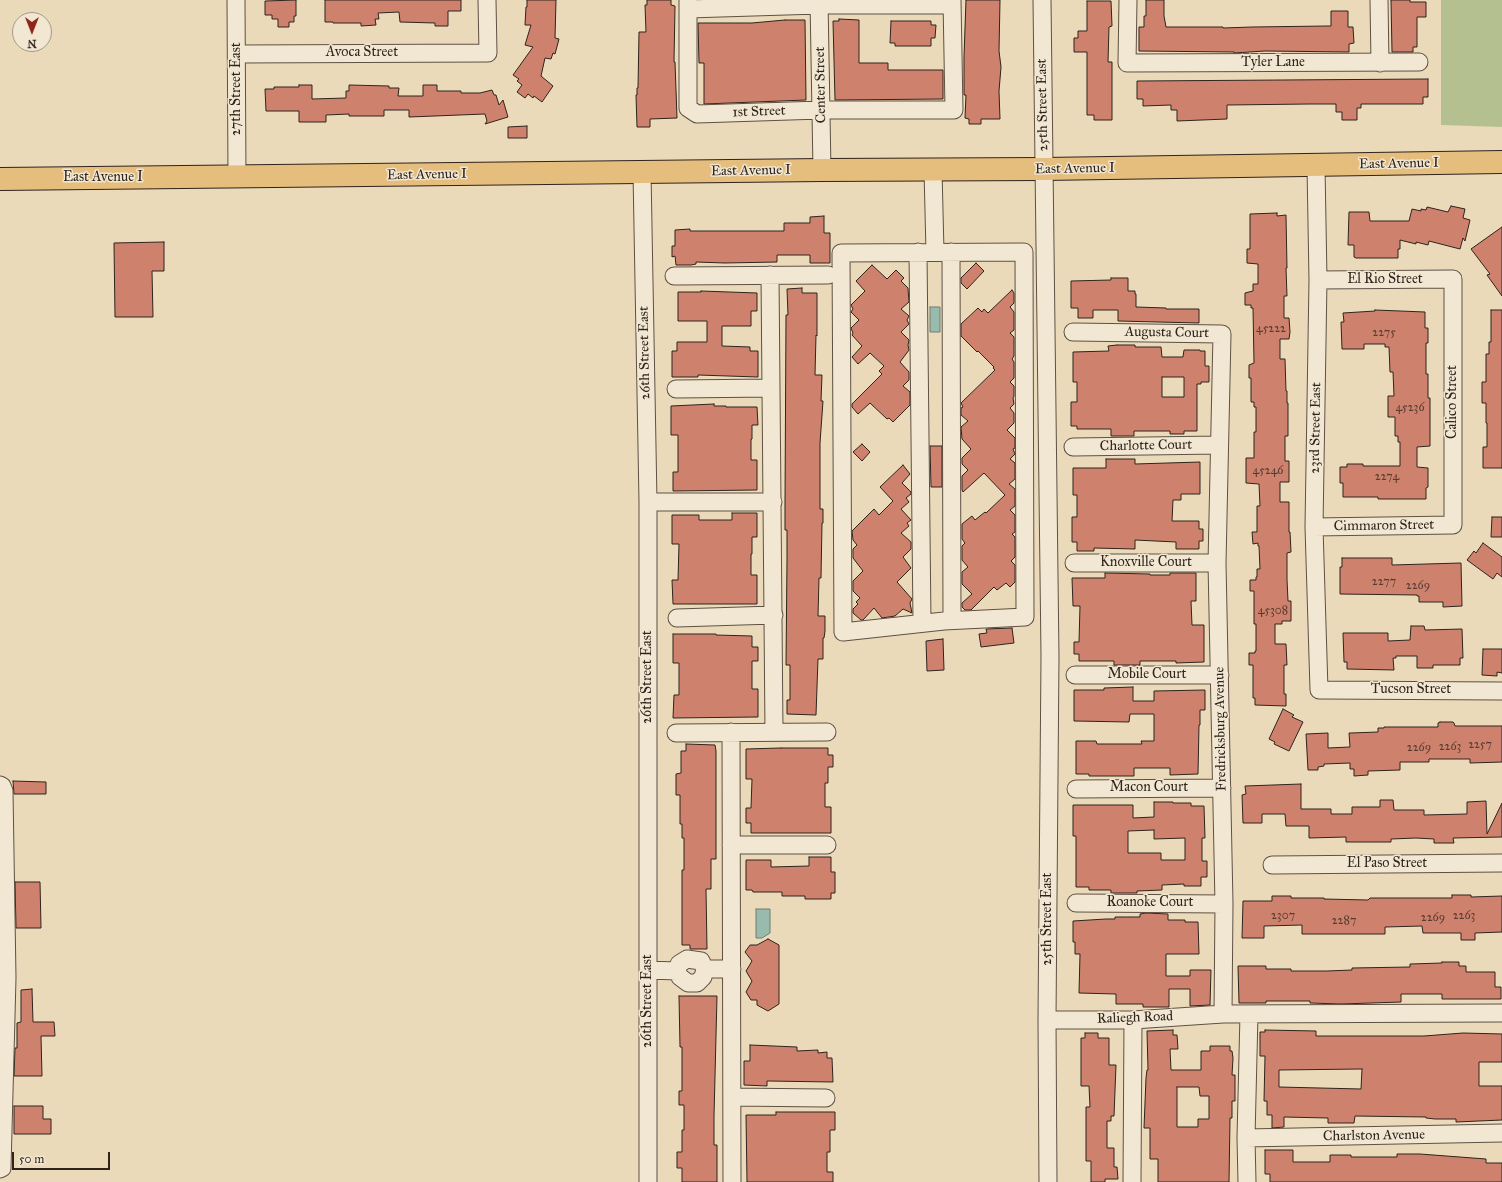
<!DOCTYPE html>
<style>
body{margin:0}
#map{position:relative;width:1502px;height:1182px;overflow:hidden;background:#eadaba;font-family:"IM FELL Great Primer",serif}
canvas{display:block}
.north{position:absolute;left:12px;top:12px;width:40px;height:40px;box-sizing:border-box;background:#f1e7d2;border:1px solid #a39989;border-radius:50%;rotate:180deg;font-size:11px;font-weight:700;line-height:16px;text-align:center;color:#2f231c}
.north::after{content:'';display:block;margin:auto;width:14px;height:18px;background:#8f2418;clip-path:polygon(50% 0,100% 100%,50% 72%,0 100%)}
.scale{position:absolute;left:12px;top:1152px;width:98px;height:18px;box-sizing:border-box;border:2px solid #2f231c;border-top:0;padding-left:5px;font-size:12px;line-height:14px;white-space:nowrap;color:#2f231c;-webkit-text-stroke:3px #f1e7d2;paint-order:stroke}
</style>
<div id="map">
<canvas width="1502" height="1182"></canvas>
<div class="north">N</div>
<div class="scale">50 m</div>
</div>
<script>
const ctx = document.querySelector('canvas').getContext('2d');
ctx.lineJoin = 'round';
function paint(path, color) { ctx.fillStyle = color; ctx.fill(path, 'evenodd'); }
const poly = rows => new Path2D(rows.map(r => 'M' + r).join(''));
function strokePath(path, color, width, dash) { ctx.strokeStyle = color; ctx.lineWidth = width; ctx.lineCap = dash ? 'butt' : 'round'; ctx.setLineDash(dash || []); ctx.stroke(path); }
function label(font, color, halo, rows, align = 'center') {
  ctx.font = font + ' "IM FELL Great Primer",serif'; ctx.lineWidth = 3; ctx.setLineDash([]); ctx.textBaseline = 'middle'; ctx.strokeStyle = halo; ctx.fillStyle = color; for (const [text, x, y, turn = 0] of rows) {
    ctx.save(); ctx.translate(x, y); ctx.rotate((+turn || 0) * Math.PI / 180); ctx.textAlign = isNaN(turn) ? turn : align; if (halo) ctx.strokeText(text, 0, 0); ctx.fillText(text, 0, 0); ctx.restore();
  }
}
paint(poly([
 [1441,0,1502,0,1502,127,1441,125]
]), '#b5c091');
const water = poly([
 [930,307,940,307,940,332,930,332,930,307],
 [756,909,770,909,770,933,762,938,756,938,756,909]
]);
paint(water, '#98bbad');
strokePath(water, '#6e7e73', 1);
const building = poly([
 [296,0,296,16,294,16,294,22,289,22,289,27,278,27,278,19,272,19,272,15,265,15,265,1,296,0],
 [325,0,461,0,461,11,448,11,448,26,435,26,435,23,400,22,399,12,378,13,379,19,375,19,376,25,361,26,361,23,333,23,333,22,325,22,325,0],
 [527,0,556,0,555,38,559,39,555,54,553,53,551,59,545,58,541,76,553,86,542,102,534,96,533,98,528,94,525,98,517,92,522,85,517,81,519,79,513,75,533,47,525,45,531,25,525,25,526,7,527,7,527,0],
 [647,0,671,0,671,5,675,6,674,62,675,62,677,118,650,119,650,127,637,127,636,95,637,95,637,88,638,88,639,32,646,32,645,5,647,5,647,0],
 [966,0,1000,0,999,51,1001,67,999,91,1000,119,981,119,981,124,969,124,969,119,965,118,966,95,964,95,964,57,966,0],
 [1146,0,1164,0,1164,16,1166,27,1223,27,1223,28,1252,27,1327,26,1331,26,1331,11,1348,11,1348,27,1353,27,1354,43,1349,44,1349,52,1265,51,1234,53,1234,52,1139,51,1139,27,1144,27,1144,16,1146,16,1146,0],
 [1391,0,1410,0,1410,2,1426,2,1426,17,1417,17,1417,47,1413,47,1413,52,1392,52,1391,0],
 [1087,1,1111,1,1112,26,1109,27,1108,62,1112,62,1112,120,1094,120,1094,115,1087,115,1087,52,1074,52,1074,38,1078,38,1078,31,1087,31,1087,1],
 [839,19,859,20,859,63,888,63,888,70,943,70,943,99,835,100,833,21,839,21,839,19],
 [785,20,805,20,806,100,704,104,704,63,699,63,698,23,752,23,785,20],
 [891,21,931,21,931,25,936,25,935,38,931,38,931,46,895,46,895,43,890,43,891,21],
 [1428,79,1428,97,1423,97,1423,104,1361,104,1361,108,1357,108,1357,120,1342,120,1342,112,1336,112,1336,104,1309,104,1227,105,1227,119,1177,121,1177,110,1171,110,1171,105,1143,106,1143,99,1137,99,1137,81,1428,79],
 [299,85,312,85,312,99,346,98,346,91,349,91,349,85,389,86,389,88,399,88,398,96,423,96,423,85,437,85,437,91,461,91,461,93,480,93,492,90,494,95,496,95,499,105,503,100,508,117,485,124,487,121,485,114,409,117,409,110,384,110,384,116,349,116,349,114,326,115,326,122,299,122,299,111,266,111,265,89,274,89,274,87,299,87,299,85],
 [527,126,527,138,508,138,508,127,527,126],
 [1451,206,1465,209,1463,218,1470,220,1465,241,1463,238,1460,249,1429,241,1428,245,1416,242,1416,244,1400,240,1400,249,1398,249,1398,258,1356,258,1354,257,1354,245,1348,245,1349,212,1369,212,1370,221,1409,221,1412,209,1421,211,1421,209,1426,210,1427,207,1448,212,1451,206],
 [1277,213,1277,216,1286,215,1287,268,1286,268,1287,296,1284,296,1284,318,1289,318,1290,332,1289,339,1280,339,1280,359,1285,359,1286,391,1287,391,1287,403,1288,403,1288,436,1285,436,1285,461,1289,461,1289,482,1280,482,1280,502,1289,502,1289,532,1290,532,1291,552,1287,553,1287,579,1288,601,1291,601,1291,621,1282,621,1282,624,1275,624,1275,644,1286,644,1287,665,1284,665,1284,694,1286,694,1286,706,1255,705,1255,698,1253,698,1253,665,1249,665,1249,653,1255,653,1255,651,1256,651,1256,624,1254,624,1254,591,1250,591,1250,580,1256,580,1256,577,1257,577,1257,569,1260,569,1259,546,1258,546,1258,543,1253,544,1252,532,1257,532,1257,506,1260,506,1259,484,1246,483,1246,458,1254,458,1254,432,1256,432,1256,407,1254,407,1254,402,1251,402,1251,378,1249,378,1249,365,1254,363,1253,308,1251,308,1251,305,1245,305,1245,293,1253,291,1253,284,1258,284,1258,264,1247,263,1247,249,1250,249,1250,214,1277,213],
 [824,216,824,233,830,233,830,263,810,263,810,255,777,255,777,262,725,263,696,262,696,264,691,265,676,265,675,256,672,257,672,246,675,246,675,230,690,229,690,231,784,231,784,223,810,223,810,217,824,216],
 [1502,227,1502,296,1487,275,1490,274,1471,249,1502,227],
 [164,242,164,271,152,271,153,317,115,317,114,243,164,242],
 [976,263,984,271,967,289,961,283,961,278,976,263],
 [872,265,887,279,896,270,904,278,901,281,908,288,909,302,901,309,909,316,907,320,909,324,901,332,909,340,908,345,909,350,900,362,909,372,909,380,903,386,910,392,910,405,893,422,889,418,887,419,870,403,858,414,852,407,852,404,882,374,879,371,884,366,870,353,858,364,852,357,862,346,852,335,853,333,851,328,859,320,851,312,853,309,851,305,865,291,856,281,872,265],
 [1111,278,1128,278,1128,291,1135,291,1135,294,1136,294,1136,307,1166,308,1166,309,1199,309,1199,323,1118,321,1118,310,1093,310,1093,318,1078,318,1078,308,1071,308,1071,281,1111,280,1111,278],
 [802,288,802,293,817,293,817,336,816,335,815,375,822,375,821,401,823,401,820,443,820,509,823,509,823,523,822,523,821,578,819,578,818,616,825,616,825,631,824,638,823,638,823,659,818,659,816,715,787,714,787,700,790,700,790,665,786,665,787,559,787,530,785,530,785,504,786,315,788,315,787,289,802,288],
 [1012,290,1014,293,1014,303,1010,307,1014,312,1014,330,1010,333,1014,337,1014,356,1012,359,1014,362,1014,378,1010,382,1014,386,1014,396,1013,398,1014,404,1010,408,1014,413,1014,423,1007,430,1015,438,1015,448,1013,449,1015,454,1010,459,1015,463,1015,479,1009,484,1015,489,1015,506,1010,510,1015,515,1015,532,1012,534,1015,537,1015,557,1011,561,1015,565,1015,582,1010,587,1006,583,997,590,994,587,971,610,965,610,962,607,962,603,972,594,962,584,962,572,968,567,962,560,962,546,965,543,962,539,962,524,972,516,975,520,985,512,986,513,1005,495,984,473,963,492,962,490,962,476,968,470,962,464,962,458,971,449,962,439,961,427,968,421,961,415,961,408,963,407,961,403,995,370,993,368,994,367,978,351,977,352,961,336,961,324,978,308,982,312,984,309,988,313,1012,290],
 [701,291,757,293,757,311,751,311,751,326,722,326,722,346,750,347,750,351,758,351,758,377,698,375,698,377,672,377,672,351,677,351,677,342,707,342,707,321,678,321,678,292,701,292,701,291],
 [1375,310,1425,312,1425,328,1428,328,1428,343,1426,343,1426,374,1428,374,1428,398,1430,398,1430,446,1417,447,1417,467,1428,468,1428,487,1426,488,1426,499,1378,499,1378,497,1343,497,1343,483,1340,483,1340,467,1347,467,1347,464,1363,464,1363,466,1400,466,1400,442,1398,442,1398,436,1395,436,1395,417,1388,417,1388,396,1394,396,1393,372,1390,372,1389,347,1385,347,1385,344,1364,344,1364,349,1342,349,1341,322,1344,322,1343,313,1375,311,1375,310],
 [1491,310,1502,310,1502,468,1483,468,1483,447,1487,447,1487,423,1486,423,1486,403,1482,403,1482,382,1486,382,1486,354,1489,354,1489,342,1491,342,1491,310],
 [1117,345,1135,345,1135,347,1161,347,1162,357,1183,357,1184,350,1200,350,1200,351,1205,351,1205,366,1209,366,1209,382,1201,382,1201,384,1197,384,1197,431,1184,431,1184,434,1170,434,1170,431,1134,431,1134,436,1111,436,1111,429,1077,429,1077,426,1071,426,1071,402,1077,402,1077,382,1073,382,1073,352,1109,351,1108,346,1117,345],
 [1162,377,1184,377,1184,397,1162,397,1162,377],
 [714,404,714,406,726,406,726,407,757,407,758,425,752,425,752,439,751,439,751,460,757,460,757,490,673,491,673,472,678,472,678,435,671,435,671,406,714,404],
 [862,444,870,452,862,461,853,452,862,444],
 [930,446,942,446,942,487,931,487,930,446],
 [1106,459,1135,459,1135,464,1200,462,1200,494,1181,494,1181,500,1173,500,1172,521,1199,521,1199,529,1203,529,1203,541,1199,541,1199,549,1176,549,1176,542,1135,540,1135,549,1094,548,1094,551,1077,551,1077,542,1072,542,1072,517,1077,517,1077,495,1073,495,1073,468,1106,468,1106,459],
 [903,465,910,474,902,483,911,492,911,494,906,498,909,502,901,509,911,520,907,523,909,526,901,533,911,542,911,549,903,557,911,568,897,582,912,599,910,603,912,613,903,609,895,616,882,618,874,608,863,620,861,620,853,613,853,609,858,604,856,602,860,598,853,591,853,581,863,571,853,558,853,549,857,545,853,540,852,531,874,509,879,515,893,501,880,487,903,465],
 [732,513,757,513,757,537,752,537,752,554,751,554,751,575,757,575,757,604,673,604,672,580,678,580,679,544,672,544,672,515,699,515,699,520,732,520,732,513],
 [1492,517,1502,517,1502,537,1491,537,1492,517],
 [1483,543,1502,557,1502,577,1497,573,1493,579,1467,560,1474,551,1476,553,1483,543],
 [1342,558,1392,558,1392,565,1461,563,1462,606,1443,607,1443,602,1419,602,1419,596,1417,596,1417,595,1340,594,1340,567,1342,567,1342,558],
 [1105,573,1150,574,1150,575,1170,575,1170,573,1196,573,1196,601,1191,601,1192,625,1204,625,1204,662,1176,663,1176,661,1140,661,1140,665,1114,665,1114,661,1079,661,1079,654,1074,654,1074,642,1079,642,1080,606,1073,606,1072,578,1105,578,1105,573],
 [1411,626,1424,626,1425,630,1462,629,1463,658,1460,658,1460,665,1433,665,1433,668,1417,668,1417,656,1396,656,1396,658,1393,658,1394,670,1347,669,1347,662,1344,662,1343,633,1388,633,1388,641,1410,640,1411,626],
 [1012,628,1014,643,981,647,979,634,987,633,986,629,1012,628],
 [673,634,716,634,716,635,752,636,752,647,758,647,758,661,752,661,752,689,758,689,758,717,673,718,674,695,679,695,679,663,673,663,673,634],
 [943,639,944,670,927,671,926,641,943,639],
 [1483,649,1502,649,1502,673,1497,672,1497,676,1482,675,1483,649],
 [1133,687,1133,701,1154,701,1154,691,1205,690,1205,710,1200,710,1200,725,1199,725,1198,774,1170,775,1170,768,1134,768,1134,776,1089,776,1089,774,1076,774,1076,741,1096,741,1097,744,1142,744,1141,741,1154,741,1154,714,1130,714,1129,722,1074,721,1074,690,1104,690,1104,688,1133,687],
 [1283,709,1294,715,1292,717,1303,722,1289,751,1274,744,1275,742,1269,739,1283,709],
 [1440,722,1453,722,1454,723,1455,726,1502,726,1502,762,1470,763,1470,759,1429,759,1429,762,1400,762,1400,770,1368,771,1368,775,1354,776,1354,769,1350,769,1350,763,1324,764,1324,766,1318,767,1318,770,1308,770,1306,734,1328,733,1328,748,1350,747,1349,733,1351,733,1378,732,1378,728,1384,728,1384,727,1438,727,1438,723,1440,722],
 [686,744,715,745,716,751,716,859,711,859,711,889,706,889,707,949,690,949,690,945,682,945,682,870,684,870,684,838,682,838,682,824,680,824,680,795,676,795,676,774,681,773,681,751,686,751,686,744],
 [781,748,828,748,828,755,833,755,833,767,828,767,828,783,825,783,825,807,831,807,831,833,751,833,751,823,746,823,746,808,751,808,752,779,746,779,746,749,781,748],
 [13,781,46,782,46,794,14,794,13,781],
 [1301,784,1301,809,1331,809,1331,814,1352,814,1352,807,1380,807,1380,800,1393,800,1394,810,1424,810,1424,815,1467,814,1467,802,1486,801,1487,834,1502,803,1502,837,1453,838,1454,843,1434,843,1434,839,1416,838,1391,839,1391,842,1346,842,1346,837,1309,838,1309,826,1286,826,1285,814,1262,814,1262,823,1243,823,1242,795,1246,794,1245,786,1301,784],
 [1154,802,1173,802,1173,803,1191,803,1191,806,1204,806,1205,838,1202,838,1202,861,1207,861,1207,877,1201,877,1201,886,1184,886,1184,884,1162,885,1162,890,1137,891,1137,893,1111,893,1111,890,1089,890,1089,887,1076,887,1076,836,1073,836,1073,805,1133,805,1133,818,1154,817,1154,802],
 [1154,830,1154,839,1185,838,1185,860,1161,860,1161,853,1128,853,1128,831,1154,830],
 [809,857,831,857,831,872,835,872,835,893,831,893,831,899,805,899,805,896,782,896,782,892,753,892,752,890,746,890,746,860,771,860,771,867,809,866,809,857],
 [15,882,40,882,41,928,16,928,15,882],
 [1452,895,1471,895,1471,897,1502,896,1502,932,1475,933,1475,940,1461,940,1461,933,1423,933,1422,926,1385,927,1385,934,1302,934,1302,925,1264,926,1264,938,1242,938,1243,901,1272,901,1272,896,1291,896,1291,898,1324,898,1324,899,1368,900,1370,898,1452,898,1452,895],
 [1146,913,1168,914,1168,920,1185,920,1185,922,1198,922,1199,954,1166,954,1166,976,1190,976,1190,970,1211,970,1210,1005,1190,1006,1190,989,1169,989,1169,1007,1143,1007,1143,1004,1116,1004,1116,994,1079,993,1080,954,1075,954,1075,942,1073,942,1073,921,1106,919,1115,919,1115,917,1140,917,1140,914,1146,913],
 [768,939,779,945,779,1004,768,1011,757,1005,757,1000,751,1000,746,992,752,981,746,971,752,961,745,952,750,945,757,945,768,939],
 [1442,962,1459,962,1459,966,1466,966,1466,972,1495,972,1495,987,1501,987,1501,999,1442,999,1442,994,1401,994,1401,1002,1341,1004,1310,1003,1310,1001,1266,1001,1266,1003,1239,1003,1238,966,1266,966,1266,969,1291,969,1291,971,1327,971,1352,970,1352,968,1410,967,1410,964,1442,963,1442,962],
 [32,989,33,1022,54,1022,55,1036,41,1036,42,1076,14,1076,15,1048,17,1048,17,1023,21,1022,21,990,32,989],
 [679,996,717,996,714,1116,714,1145,717,1145,717,1182,682,1182,682,1168,677,1168,677,1152,682,1152,682,1130,684,1130,684,1105,679,1105,679,1091,682,1091,682,1047,680,1047,679,996],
 [1173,1030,1173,1035,1177,1035,1178,1049,1170,1049,1171,1070,1201,1070,1201,1051,1210,1051,1210,1046,1230,1046,1230,1051,1232,1051,1233,1058,1232,1075,1235,1075,1235,1101,1232,1101,1232,1118,1230,1118,1229,1182,1158,1182,1158,1159,1150,1159,1150,1128,1144,1128,1146,1078,1147,1070,1148,1070,1147,1031,1173,1030],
 [1177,1087,1199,1087,1200,1096,1209,1096,1209,1119,1198,1119,1198,1127,1177,1127,1177,1087],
 [1265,1030,1316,1031,1316,1036,1424,1036,1463,1033,1502,1034,1502,1062,1479,1062,1479,1086,1502,1086,1502,1120,1456,1122,1456,1119,1435,1119,1426,1118,1426,1117,1355,1116,1354,1123,1328,1123,1328,1118,1284,1117,1284,1127,1272,1128,1272,1115,1267,1115,1267,1101,1264,1101,1265,1056,1260,1056,1260,1032,1265,1032,1265,1030],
 [1362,1069,1361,1089,1279,1087,1279,1070,1362,1069],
 [1085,1033,1098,1033,1098,1038,1109,1038,1109,1065,1116,1065,1114,1116,1111,1116,1111,1121,1107,1121,1107,1148,1114,1148,1114,1167,1117,1167,1118,1179,1105,1179,1105,1182,1091,1182,1091,1161,1086,1161,1086,1107,1090,1107,1089,1086,1081,1086,1081,1038,1085,1038,1085,1033],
 [750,1045,797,1047,797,1051,818,1050,818,1053,827,1052,827,1058,832,1058,833,1082,767,1081,767,1086,744,1085,744,1061,750,1061,750,1045],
 [14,1106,43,1106,43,1119,51,1119,51,1134,14,1134,14,1106],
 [776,1112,835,1112,835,1130,830,1130,830,1152,827,1152,827,1172,833,1172,833,1182,747,1182,746,1115,776,1115,776,1112],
 [1265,1150,1293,1150,1293,1162,1330,1162,1330,1155,1351,1155,1351,1157,1397,1157,1397,1154,1420,1154,1486,1159,1486,1163,1502,1163,1502,1182,1270,1182,1270,1174,1265,1174,1265,1150]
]);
paint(building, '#ce826d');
strokePath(building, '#2f231c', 1);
const minor = poly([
 [236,0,237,177],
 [688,0,688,108,697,114,821,110,954,110,952,0],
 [819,0,822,170],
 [1042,0,1050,656,1047,1020,1048,1182],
 [1128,0,1127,63,1419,62],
 [1379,0,1380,63],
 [688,9,819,5,952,5],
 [237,54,488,53,487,0],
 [1316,166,1318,280,1314,527,1319,690,1502,691],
 [933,170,935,252],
 [642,172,648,502,648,1182],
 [918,252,922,623],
 [951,252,952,620],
 [1024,252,1025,617,944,621,843,632,841,253,1024,252],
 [770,275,774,732],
 [674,276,828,275],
 [1073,332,1222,334,1217,563,1224,904,1223,1014],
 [676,389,771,388],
 [1073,447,1219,445],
 [648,502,773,502],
 [1314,527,1453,525,1453,279,1318,280],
 [1074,563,1217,563],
 [677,618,774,615],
 [1075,675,1220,675],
 [731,732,732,1182],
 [676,733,827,732],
 [0,785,2,786,4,791,7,978,2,1168,0,1169],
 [1076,789,1222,788],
 [731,845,827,845],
 [1272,865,1502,863],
 [1076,903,1224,904],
 [705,969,701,961,687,959,679,964,677,971,680,977,688,983,697,983,703,977,705,969,732,969],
 [648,970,677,971],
 [1047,1020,1133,1020,1223,1014,1502,1013],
 [732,1097,826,1098],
 [1246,1138,1502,1133],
 [1132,1182,1133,1020],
 [1247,1182,1246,1138,1249,1014]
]);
const major = poly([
 [0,179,822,170,1044,169,1502,162]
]);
strokePath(minor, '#5e5144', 19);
strokePath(major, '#2f231c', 24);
strokePath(minor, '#f1e7d2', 17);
strokePath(major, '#e5bd7d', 22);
label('12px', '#573b30', null, [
 ["45222",1271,329],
 ["2275",1384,333],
 ["45236",1410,408],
 ["45246",1268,471],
 ["2274",1387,477],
 ["2277",1384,582],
 ["2269",1418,586],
 ["45308",1273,611],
 ["2257",1480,745],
 ["2263",1450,747],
 ["2269",1419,748],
 ["2307",1283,916],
 ["2263",1464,916],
 ["2269",1433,918],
 ["2287",1344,921]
]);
label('14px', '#2f231c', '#f1e7d2', [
 ["Avoca Street",362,53],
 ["Tyler Lane",1273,63],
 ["Center Street",821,85,-91],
 ["27th Street East",237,89,-90],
 ["25th Street East",1043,105,-91],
 ["1st Street",759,112,-2],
 ["East Avenue I",1399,164,-1],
 ["East Avenue I",1075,169,-1],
 ["East Avenue I",751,171,-1],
 ["East Avenue I",427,175,-1],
 ["East Avenue I",103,178],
 ["El Rio Street",1385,280],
 ["Augusta Court",1167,333,1],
 ["26th Street East",645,353,-91],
 ["Calico Street",1453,402,-90],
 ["23rd Street East",1316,428,-89],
 ["Charlotte Court",1146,446,-1],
 ["Cimmaron Street",1384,526,-1],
 ["Knoxville Court",1146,563],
 ["Mobile Court",1147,675],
 ["26th Street East",648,677,-90],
 ["Tucson Street",1411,690],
 ["Fredricksburg Avenue",1221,729,-91],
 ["Macon Court",1149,788],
 ["El Paso Street",1387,864],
 ["Roanoke Court",1150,903],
 ["25th Street East",1048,919,-90],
 ["26th Street East",648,1001,-90],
 ["Raliegh Road",1135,1018,-2],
 ["Charlston Avenue",1374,1136,-1]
]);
</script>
